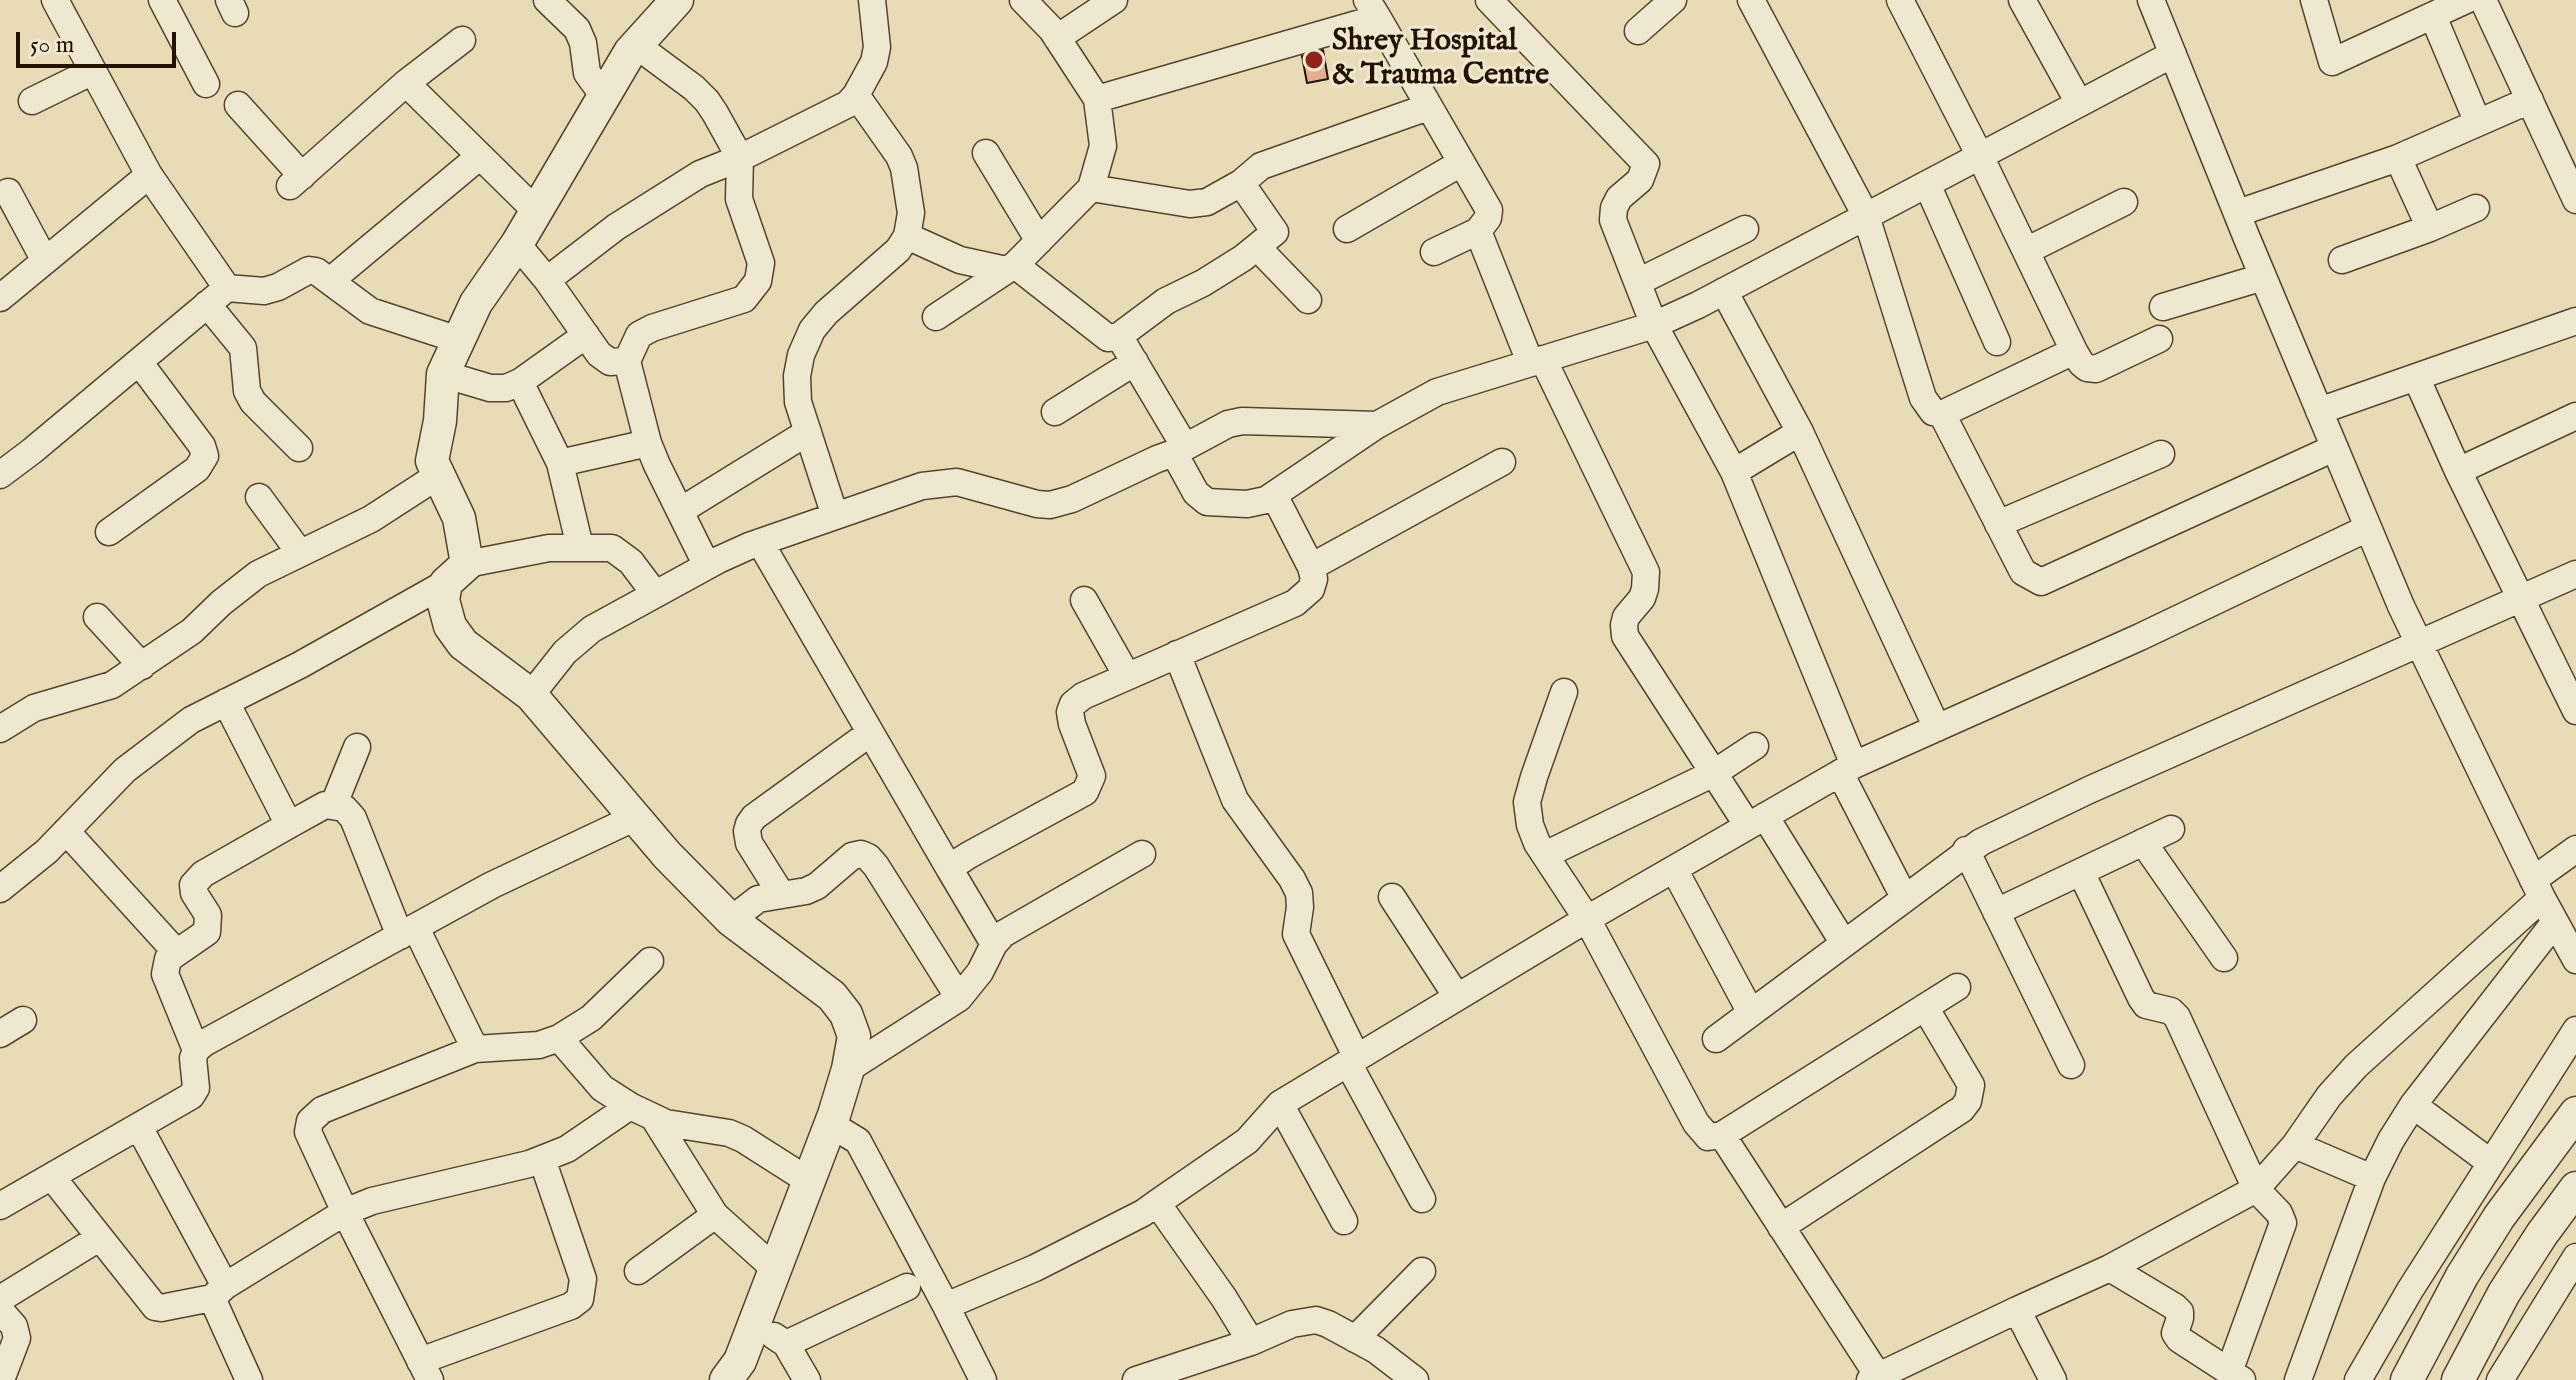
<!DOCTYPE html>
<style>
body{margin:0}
#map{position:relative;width:2576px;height:1380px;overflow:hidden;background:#e7dcb6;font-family:"IM FELL English",serif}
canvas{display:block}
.scale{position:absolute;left:16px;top:32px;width:160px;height:36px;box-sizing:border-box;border:4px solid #231200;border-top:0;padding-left:10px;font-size:24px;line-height:28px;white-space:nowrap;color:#231200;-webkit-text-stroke:6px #efe8d0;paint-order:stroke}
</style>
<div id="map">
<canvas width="2576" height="1380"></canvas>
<div class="scale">50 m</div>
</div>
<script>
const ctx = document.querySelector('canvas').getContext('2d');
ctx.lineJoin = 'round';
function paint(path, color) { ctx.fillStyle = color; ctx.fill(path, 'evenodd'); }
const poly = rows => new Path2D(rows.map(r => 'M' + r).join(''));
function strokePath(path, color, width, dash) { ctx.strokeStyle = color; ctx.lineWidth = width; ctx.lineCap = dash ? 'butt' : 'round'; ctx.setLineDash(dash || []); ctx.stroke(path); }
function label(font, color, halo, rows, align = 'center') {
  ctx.font = font + ' "IM FELL English",serif'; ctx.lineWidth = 6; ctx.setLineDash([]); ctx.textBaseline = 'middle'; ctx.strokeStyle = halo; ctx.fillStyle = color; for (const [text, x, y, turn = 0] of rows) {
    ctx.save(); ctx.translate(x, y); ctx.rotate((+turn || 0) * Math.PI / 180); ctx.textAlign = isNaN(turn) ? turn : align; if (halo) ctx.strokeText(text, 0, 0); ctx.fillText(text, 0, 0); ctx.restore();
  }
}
const building = poly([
 [1323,50,1328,79,1307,83,1302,56,1323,50]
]);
paint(building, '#e2ae91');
strokePath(building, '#231200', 2);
const minor = poly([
 [162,0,206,84],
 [229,0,235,13],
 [547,0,577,29,583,43,587,73,603,95],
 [1023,0,1052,30,1097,99,1103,146,1091,188,1190,204,1207,202,1241,183,1275,232,1243,258,1203,283,1166,301,1119,336,1108,338,1015,265,1091,188],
 [1489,0,1646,164,1640,180,1619,198,1614,208,1613,220,1654,325,1734,472,1854,765],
 [1751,0,1866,216,1923,398,1933,412,1942,414,2074,351,2081,363,2087,368,2096,369,2159,339],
 [1900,0,1980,156,2074,351],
 [2022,0,2079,103],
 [2151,0,2246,236,2401,606,2542,898,2576,960],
 [2314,0,2332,62,2466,0],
 [2483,0,2576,200],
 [2433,16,2478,123],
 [1378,18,1489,210,1488,218,1478,231,1434,252],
 [1638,31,1673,0],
 [1057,38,1114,0],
 [636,45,694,88,707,101,715,113,740,158,739,199,761,263,758,281,744,299,652,328,639,335,627,361,648,443,657,465,707,566],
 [406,83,462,40],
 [1097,99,1378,18,1367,0],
 [32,101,93,71],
 [238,105,302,176],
 [986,153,1039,241],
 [2398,158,2530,100],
 [1241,183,1261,166,1428,107],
 [1927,184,1997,342],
 [290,186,406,83,536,211],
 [8,192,45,261],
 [2238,213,2398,158,2430,228,2476,208],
 [1347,229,1461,163],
 [1478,231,1530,362],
 [907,236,960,260,1006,270],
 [517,244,547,280,599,354,610,362,627,361],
 [1257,247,1308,300],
 [2026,251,2124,202],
 [2342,260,2430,228],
 [547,280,616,227,700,174,740,158,848,104,856,95,874,62,877,47,872,0],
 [330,281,480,156],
 [1638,282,1745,229],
 [227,288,264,291,278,287,309,270,316,271,370,311,459,340],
 [1724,291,1800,432,1937,728],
 [0,298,149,175],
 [207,304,243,348,247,391,253,402,299,448],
 [2163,307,2263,277],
 [936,317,1013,266],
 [1119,336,1185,447],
 [1543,359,1646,572,1645,589,1642,598,1626,617,1624,625,1625,636,1748,826],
 [443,374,490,388,506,388,520,382,586,335],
 [2416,377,2458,471],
 [520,382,560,463,580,547],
 [2319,411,2576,321],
 [1055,412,1135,362],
 [1942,414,2023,572,2041,582,2334,448],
 [2576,416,2458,471,2576,711],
 [1174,453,1228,424,1242,421,1377,425],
 [560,463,648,443],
 [1734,472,1800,432],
 [0,475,32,451,227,288,149,175,55,0],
 [259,497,300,553],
 [680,511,808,432],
 [835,516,798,402,797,376,801,355,812,330,826,313,898,250,907,236,911,213,904,168,899,156,856,95],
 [1998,524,2161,454],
 [109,532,197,469,205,456,202,446,139,362],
 [760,542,949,868],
 [467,564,549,548,612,548,631,562,655,594],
 [1311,567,1502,462],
 [1084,600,1127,676],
 [97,617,142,666],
 [1177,654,1235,800,1292,879,1299,893,1300,907,1296,934,1357,1058],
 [531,695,565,652,592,629,718,560,749,546,922,486,957,482,1037,504,1050,505,1072,499,1157,459,1174,453,1196,493,1207,502,1247,504,1266,500,1377,425,1437,392,1654,325,1698,305,2173,54],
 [226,702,289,825],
 [0,729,34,708,112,685,192,631,221,603,258,574,371,519,439,475],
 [1840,773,1904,897],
 [334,804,357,747],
 [1765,816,1843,942],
 [66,831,176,952],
 [2143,842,2224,958],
 [1966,850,2071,1065],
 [1545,855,1714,773,1755,746],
 [1674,869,1750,1011],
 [2081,872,2141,998,2146,1005,2171,1011,2177,1017,2256,1189,2279,1213,2283,1223,2229,1372],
 [2533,880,2576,849],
 [0,889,47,851,125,770,191,720,300,665,446,583],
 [781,894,749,843,747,831,749,824,754,817,870,733],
 [1392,897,1457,997],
 [1996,912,2171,829],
 [731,920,758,899,806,891,817,886,852,856,861,854,868,857,876,866,959,998],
 [416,928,475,1049,322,1110,310,1121,308,1132,345,1212,430,1380],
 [994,944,949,868,969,855,1085,792,1092,776,1072,724,1070,712,1073,704,1083,696,1295,603,1311,589,1314,579,1311,567,1274,495],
 [0,1034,23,1020],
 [559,1038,602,1088,630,1106,666,1123,729,1133,743,1139,809,1181],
 [1716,1039,1981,842,2089,790,2576,574],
 [475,1049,539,1045,559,1038,591,1018,650,961],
 [196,1050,165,974,168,959,207,932,208,915,194,893,193,885,203,874,289,825,325,805,344,808,353,818,400,936],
 [1348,1063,1422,1199],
 [848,1069,959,998,980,972,994,944,1003,934,1142,854],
 [1280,1104,1344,1221],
 [2413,1105,2491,1163],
 [654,1118,715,1215,775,1269],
 [830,1124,858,1141,946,1306,1035,1268,1143,1213,1157,1203,1224,1298,1251,1342,1292,1324,1316,1320,1328,1324,1376,1350,1415,1380],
 [139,1127,225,1286],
 [1722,1135,1957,987],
 [2295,1145,2372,1178],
 [52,1177,155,1307,161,1308,212,1298],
 [1157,1203,1247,1141,1280,1104,1587,919,1537,843,1530,825,1527,802,1534,777,1564,692],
 [0,1206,191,1096,196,1088,193,1058,196,1050,204,1043,492,885,636,817],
 [1781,1227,1962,1109,1968,1101,1971,1085,1925,1007],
 [2110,1268,2175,1307,2180,1312,2180,1318,2175,1333,2179,1339,2242,1380],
 [638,1271,715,1215],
 [0,1299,99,1238],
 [946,1306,983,1380],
 [0,1310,14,1326,17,1338,1,1380],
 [2017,1310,2110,1268,2256,1189,2295,1145,2329,1096,2356,1066,2542,898],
 [774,1336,786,1344,807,1380],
 [1355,1339,1422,1271],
 [786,1344,907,1287],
 [420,1361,571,1306,580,1299,583,1279,542,1159],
 [1878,1376,1722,1135,1708,1137,1696,1123,1587,919,1854,765,2140,637,2368,528],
 [249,1380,212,1298,225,1286,345,1212,372,1201,529,1164,567,1149,630,1106],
 [1136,1380,1251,1342],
 [1870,1380,2017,1310,2053,1380],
 [2298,1380,2372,1178,2391,1140,2413,1105,2555,922],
 [2358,1380,2410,1290,2576,1030],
 [2500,1380,2576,1257]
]);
const tertiary = poly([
 [677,0,630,52,517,244,476,303,443,374,440,421,432,461,459,518,467,564,446,583,443,600,450,626,463,644,531,695,667,855,731,920,832,996,846,1014,854,1036,848,1069,834,1115,740,1361,726,1380],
 [2407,1380,2462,1276,2499,1217,2576,1113],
 [2458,1380,2504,1293,2542,1234,2576,1188]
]);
strokePath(minor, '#54442e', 29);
strokePath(tertiary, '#54442e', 35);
strokePath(minor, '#efe8d0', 26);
strokePath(tertiary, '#efe8d0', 32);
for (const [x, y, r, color] of [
 [1314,60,10,"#8f2418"]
]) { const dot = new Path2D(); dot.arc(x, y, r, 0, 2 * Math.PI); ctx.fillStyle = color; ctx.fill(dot); strokePath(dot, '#efe8d0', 3); }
label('bold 30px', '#231200', '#efe8d0', [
 ["Shrey Hospital",1332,43],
 ["& Trauma Centre",1332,77]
], 'left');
</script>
